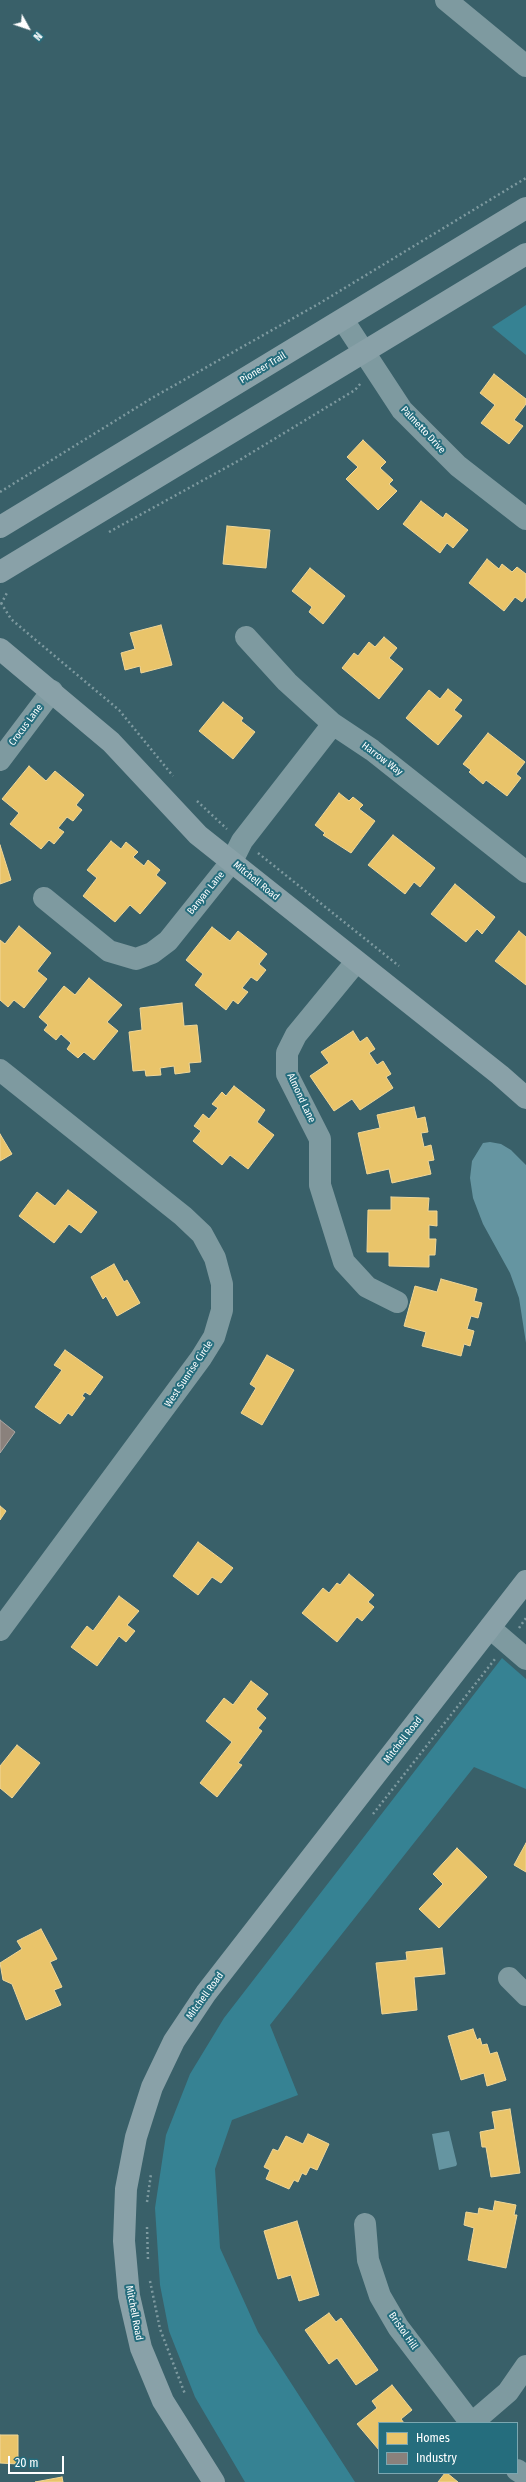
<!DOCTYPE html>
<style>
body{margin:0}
#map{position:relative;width:526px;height:2482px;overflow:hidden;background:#396069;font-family:"Fira Sans Condensed",sans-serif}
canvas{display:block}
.legend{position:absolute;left:378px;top:2422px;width:140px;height:52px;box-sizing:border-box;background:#256d7d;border:1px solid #7ca7b1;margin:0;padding:5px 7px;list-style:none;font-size:12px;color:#fff}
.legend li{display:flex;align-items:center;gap:8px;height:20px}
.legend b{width:20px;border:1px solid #7ca7b1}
.north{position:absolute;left:8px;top:8px;width:40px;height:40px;-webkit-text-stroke:3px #256d7d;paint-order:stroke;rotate:130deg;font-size:11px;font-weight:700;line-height:16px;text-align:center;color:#fff}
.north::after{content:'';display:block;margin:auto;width:14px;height:18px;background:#fff;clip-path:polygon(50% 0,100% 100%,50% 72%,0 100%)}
.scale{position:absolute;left:8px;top:2456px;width:56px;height:18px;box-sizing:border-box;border:2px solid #fff;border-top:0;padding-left:5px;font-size:12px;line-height:14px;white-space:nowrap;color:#fff;-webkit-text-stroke:3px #256d7d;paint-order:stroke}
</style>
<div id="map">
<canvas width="526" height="2482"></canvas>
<ul class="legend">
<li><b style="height:11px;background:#e9c46a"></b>Homes</li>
<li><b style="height:11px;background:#8a817c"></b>Industry</li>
</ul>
<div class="north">N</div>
<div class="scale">20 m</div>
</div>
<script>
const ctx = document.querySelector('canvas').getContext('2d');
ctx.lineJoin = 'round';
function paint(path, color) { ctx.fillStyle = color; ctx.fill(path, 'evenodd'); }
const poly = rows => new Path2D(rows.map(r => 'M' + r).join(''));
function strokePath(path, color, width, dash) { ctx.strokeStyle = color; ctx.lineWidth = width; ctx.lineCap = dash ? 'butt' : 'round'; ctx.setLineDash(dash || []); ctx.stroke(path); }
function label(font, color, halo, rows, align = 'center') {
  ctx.font = font + ' "Fira Sans Condensed",sans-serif'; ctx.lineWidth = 4; ctx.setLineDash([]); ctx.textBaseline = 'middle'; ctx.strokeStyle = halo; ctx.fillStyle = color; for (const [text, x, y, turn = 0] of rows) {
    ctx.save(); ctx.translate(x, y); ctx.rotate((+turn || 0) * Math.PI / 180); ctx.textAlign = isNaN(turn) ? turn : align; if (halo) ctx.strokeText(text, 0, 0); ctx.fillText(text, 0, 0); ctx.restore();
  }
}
paint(poly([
 [526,305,526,355,492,327],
 [502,1658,526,1679,526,1789,474,1767,270,2025,298,2095,232,2120,215,2169,220,2248,258,2332,355,2482,245,2482,195,2397,169,2331,160,2285,155,2208,166,2135,190,2074,224,2018]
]), '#368293');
paint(poly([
 [490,1142,501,1144,511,1150,526,1165,526,1343,519,1298,510,1273,483,1224,473,1198,470,1178,472,1161,483,1143],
 [449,2131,457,2164,456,2166,439,2170,432,2134]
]), '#6595a1');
const homes = poly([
 [494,374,526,399,526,404,514,420,523,426,509,444,481,423,495,405,480,393,494,374],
 [363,440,386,462,380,468,393,480,389,484,397,491,378,510,346,479,358,467,347,457,363,440],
 [421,501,443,518,446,513,468,530,453,548,447,543,440,553,403,524,421,501],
 [227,526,270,530,266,568,223,564,227,526],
 [487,559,499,569,502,564,512,572,517,567,526,574,526,597,522,602,515,597,504,611,469,583,487,559],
 [310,568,345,596,323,624,309,612,312,607,292,591,310,568],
 [161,625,172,665,141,673,140,666,125,670,121,653,135,649,130,633,161,625],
 [384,637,397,648,389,658,403,669,379,699,342,668,354,653,358,656,369,642,375,647,384,637],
 [448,689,462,700,454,710,462,716,438,745,406,718,429,690,440,699,448,689],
 [223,702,243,718,241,721,255,732,233,759,199,731,223,702],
 [488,733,525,762,516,774,521,778,507,796,486,780,483,784,469,772,471,770,463,764,488,733],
 [29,766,46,781,55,771,84,795,76,805,82,810,73,821,67,817,58,828,64,832,54,844,49,840,41,849,10,824,19,813,2,799,29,766],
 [339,793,349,801,353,797,363,805,359,809,375,821,351,853,323,835,325,833,315,825,339,793],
 [393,835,435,868,420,887,414,882,405,894,368,865,393,835],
 [111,841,121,849,126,842,138,852,133,857,144,866,148,860,160,870,156,875,166,883,140,914,130,905,115,922,83,896,97,878,87,870,111,841],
 [0,845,11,880,0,884,0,845],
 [455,884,495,917,482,934,477,929,466,942,431,914,455,884],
 [19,926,51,953,37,971,47,979,24,1008,14,1000,8,1007,0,1000,0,940,5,944,19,926],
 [212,927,230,941,238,931,267,954,259,964,266,970,257,981,251,977,242,988,248,992,238,1004,233,1000,226,1010,195,985,203,974,186,960,212,927],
 [519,931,526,937,526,985,495,961,519,931],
 [89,978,122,1005,107,1022,118,1031,94,1060,84,1052,78,1058,67,1049,71,1043,61,1034,56,1040,44,1030,48,1025,39,1017,64,986,75,995,89,978],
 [182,1003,184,1026,197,1025,201,1062,189,1063,190,1072,175,1074,174,1066,160,1068,161,1075,146,1076,145,1070,133,1071,129,1032,142,1030,140,1008,182,1003],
 [353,1031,360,1042,367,1037,375,1049,369,1053,377,1065,383,1061,391,1074,386,1077,393,1088,360,1110,352,1099,334,1111,310,1076,329,1063,321,1052,353,1031],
 [234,1086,265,1110,257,1122,274,1135,248,1169,230,1155,222,1165,193,1141,201,1131,194,1126,203,1114,209,1119,218,1108,212,1104,222,1092,226,1096,234,1086],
 [414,1107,417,1119,425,1117,428,1132,421,1133,424,1147,431,1145,434,1160,428,1161,431,1174,392,1183,389,1169,367,1174,358,1133,380,1128,377,1115,414,1107],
 [0,1134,12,1154,0,1161,0,1134],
 [68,1190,97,1212,81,1233,69,1224,54,1243,19,1216,37,1192,55,1206,68,1190],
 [391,1197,429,1198,428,1211,437,1211,437,1226,429,1225,429,1239,436,1239,435,1255,429,1255,429,1267,389,1266,389,1252,367,1252,368,1210,391,1210,391,1197],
 [114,1264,124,1282,127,1280,140,1303,117,1316,106,1296,103,1299,91,1277,114,1264],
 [441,1279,477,1289,474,1301,482,1303,478,1318,471,1316,467,1329,474,1331,470,1346,464,1344,461,1356,422,1346,426,1332,404,1326,415,1286,437,1292,441,1279],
 [65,1350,103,1377,90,1395,85,1392,82,1396,85,1398,72,1416,68,1413,60,1424,35,1407,62,1370,54,1365,65,1350],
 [267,1355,294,1370,262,1425,241,1413,256,1388,250,1384,267,1355],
 [0,1506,6,1511,0,1520,0,1506],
 [198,1542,233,1568,221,1583,212,1577,198,1595,173,1576,198,1542],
 [349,1574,374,1595,368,1602,374,1607,362,1621,357,1617,337,1642,302,1613,323,1588,329,1593,337,1583,340,1585,349,1574],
 [119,1596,139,1611,127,1625,135,1631,126,1642,119,1636,97,1666,71,1647,87,1626,93,1631,119,1596],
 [251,1681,268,1694,256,1709,266,1718,258,1728,262,1731,238,1763,242,1765,217,1797,200,1783,232,1742,206,1721,224,1698,233,1705,251,1681],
 [17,1745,40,1763,12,1798,0,1788,0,1766,17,1745],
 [526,1843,526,1872,514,1865,526,1843],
 [457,1848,487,1877,439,1928,419,1909,443,1884,433,1874,457,1848],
 [41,1929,57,1959,50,1962,62,1987,54,1990,61,2005,26,2020,12,1984,3,1980,0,1963,22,1949,17,1941,41,1929],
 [442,1948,445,1974,414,1977,417,2010,382,2014,376,1963,407,1960,406,1952,442,1948],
 [473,2029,477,2040,480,2038,482,2045,487,2044,490,2054,497,2052,506,2080,487,2086,484,2073,461,2080,448,2036,473,2029],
 [510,2109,520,2173,491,2177,486,2147,482,2147,480,2132,495,2129,492,2112,510,2109],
 [308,2134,329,2144,317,2170,310,2167,306,2175,302,2173,298,2182,294,2180,289,2189,266,2179,270,2170,264,2167,273,2149,278,2151,286,2136,303,2144,308,2134],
 [495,2201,516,2205,514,2215,517,2215,506,2268,468,2260,474,2228,464,2225,466,2212,478,2214,479,2208,493,2211,495,2201],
 [297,2221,319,2295,299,2301,291,2275,278,2279,264,2231,297,2221],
 [329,2313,336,2322,341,2318,378,2370,356,2385,337,2358,329,2364,305,2330,329,2313],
 [392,2385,412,2410,401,2419,404,2423,379,2423,379,2450,357,2424,377,2408,372,2401,392,2385],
 [0,2435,18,2435,18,2464,0,2463,0,2435],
 [445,2473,447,2473,458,2482,438,2482,445,2473],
 [62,2477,63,2482,35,2482,62,2477]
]);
paint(homes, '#e9c46a');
strokePath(homes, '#f0d697', 1);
const industry = poly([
 [0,1420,15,1432,0,1453,0,1420]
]);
paint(industry, '#8a817c');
strokePath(industry, '#ada7a3', 1);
strokePath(poly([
 [0,492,152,398,320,303,526,178],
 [109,532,238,461,355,390,361,383],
 [1,603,11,619,25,631,119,710,173,776],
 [1,604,8,591],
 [197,801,227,829],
 [258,853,399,966],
 [519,1628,526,1618],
 [373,1814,495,1659],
 [147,2202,151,2174],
 [147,2227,148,2260],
 [150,2281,160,2329,185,2394]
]), '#7e9aa0', 2.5, [2, 3]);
strokePath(poly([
 [446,0,526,66],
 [343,320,402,410,458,466,526,519],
 [246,637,287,682,333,724,372,750,526,872],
 [0,760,52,691],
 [44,898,109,951,136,959,152,953,168,941,232,861,242,841,333,724],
 [356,962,296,1035,287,1053,287,1074,320,1139,320,1185,344,1262,367,1287,397,1302],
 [0,1070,183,1216,202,1234,215,1258,222,1284,222,1310,214,1337,201,1358,0,1630],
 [490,1628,526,1659],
 [509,1978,526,1995],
 [365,2224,368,2260,380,2296,398,2327,471,2423],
 [472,2423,508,2392,526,2366],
 [517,2470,526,2476]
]), '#7e9aa0', 22);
strokePath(poly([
 [0,527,526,208],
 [0,572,526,254],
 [0,649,111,742,198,835,500,1075,526,1098],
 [214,2482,163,2401,141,2348,129,2296,124,2241,126,2189,136,2137,152,2087,174,2041,206,1993,526,1581]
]), '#89a1a8', 22);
label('10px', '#fff', '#256d7d', [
 ["Pioneer Trail",263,368,-31],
 ["Palmetto Drive",423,430,47],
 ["Crocus Lane",26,725,-53],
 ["Harrow Way",382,759,37],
 ["Mitchell Road",256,881,39],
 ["Banyan Lane",206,893,-51],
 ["Almond Lane",301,1098,65],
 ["West Sunrise Circle",189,1374,-56],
 ["Mitchell Road",403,1740,-52],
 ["Mitchell Road",205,1996,-54],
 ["Mitchell Road",134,2313,79],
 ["Bristol Hill",403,2331,55]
]);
</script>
